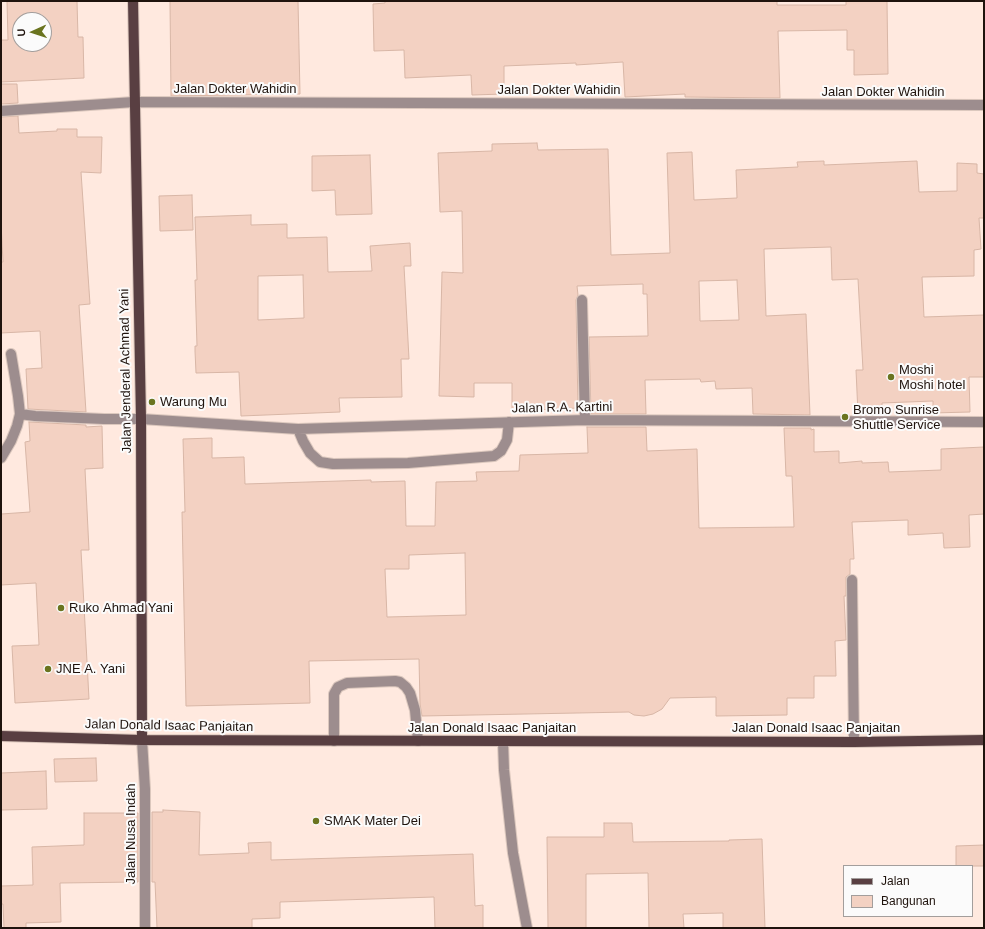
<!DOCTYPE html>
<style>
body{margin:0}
#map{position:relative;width:985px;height:929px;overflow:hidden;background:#ffe9df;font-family:Arial,sans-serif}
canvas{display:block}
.frame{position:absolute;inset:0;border:2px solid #1f130d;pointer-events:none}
.legend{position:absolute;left:843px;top:865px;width:130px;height:52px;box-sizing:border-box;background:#fbfbfb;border:1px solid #a39e9c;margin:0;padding:5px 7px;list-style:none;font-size:12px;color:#1f130d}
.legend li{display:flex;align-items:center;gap:8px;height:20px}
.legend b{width:20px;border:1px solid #a39e9c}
.north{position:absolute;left:12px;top:12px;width:40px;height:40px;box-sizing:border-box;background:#fbfbfb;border:1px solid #a39e9c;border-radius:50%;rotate:267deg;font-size:11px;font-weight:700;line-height:16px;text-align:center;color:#1f130d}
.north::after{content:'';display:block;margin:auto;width:14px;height:18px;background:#6a741f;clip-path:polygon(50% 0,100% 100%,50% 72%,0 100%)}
</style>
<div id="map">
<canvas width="985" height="929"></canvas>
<div class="frame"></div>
<ul class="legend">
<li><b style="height:5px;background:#593f42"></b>Jalan</li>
<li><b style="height:11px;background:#f3d1c2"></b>Bangunan</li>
</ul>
<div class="north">U</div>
</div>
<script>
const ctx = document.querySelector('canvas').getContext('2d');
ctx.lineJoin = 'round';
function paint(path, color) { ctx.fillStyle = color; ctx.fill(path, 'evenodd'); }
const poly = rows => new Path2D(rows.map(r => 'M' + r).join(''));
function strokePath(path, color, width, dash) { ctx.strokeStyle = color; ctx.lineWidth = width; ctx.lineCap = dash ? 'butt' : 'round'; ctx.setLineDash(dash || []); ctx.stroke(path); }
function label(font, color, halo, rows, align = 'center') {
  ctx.font = font + ' Arial,sans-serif'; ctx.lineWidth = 4; ctx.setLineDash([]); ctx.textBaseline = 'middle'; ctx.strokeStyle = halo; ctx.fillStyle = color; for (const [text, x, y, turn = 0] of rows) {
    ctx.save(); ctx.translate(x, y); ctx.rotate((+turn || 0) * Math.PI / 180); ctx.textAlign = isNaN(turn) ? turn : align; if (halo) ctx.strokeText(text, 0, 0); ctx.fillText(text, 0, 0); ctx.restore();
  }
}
const building = poly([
 [7,1,77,1,78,37,83,37,84,78,1,82,1,40,8,40,7,1],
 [20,20,44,20,44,44,20,44,20,20],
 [170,1,298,1,300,94,171,96,170,1],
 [385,1,777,1,777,5,846,5,846,1,887,1,888,74,854,75,854,50,847,50,847,30,778,31,780,98,685,97,685,94,625,97,623,62,576,65,576,63,504,66,504,94,472,95,471,75,405,78,404,50,374,51,373,4,385,3,385,1],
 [1,84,17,84,18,103,1,104,1,84],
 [18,116,19,133,57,131,57,129,77,129,77,137,102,137,101,173,81,172,90,304,79,305,86,412,28,409,26,369,42,368,40,331,1,333,1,262,3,262,1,223,1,117,18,116],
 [537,143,538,150,608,149,611,255,670,253,667,153,692,152,694,200,737,198,736,170,798,167,797,162,824,161,824,165,917,161,919,192,957,191,957,163,977,164,977,173,984,174,984,218,979,218,981,249,974,250,974,276,922,277,924,317,984,315,984,377,969,377,970,412,933,413,933,401,882,403,882,413,858,414,856,370,863,370,858,279,832,280,831,247,764,249,766,316,806,314,810,415,753,414,752,388,716,389,715,381,701,382,700,379,645,380,646,414,591,414,589,337,648,336,647,294,643,294,643,284,577,286,578,295,576,300,578,408,512,411,512,383,474,383,474,397,439,396,442,272,463,273,462,211,440,212,438,153,492,151,492,144,537,143],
 [737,280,739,320,700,321,699,281,737,280],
 [370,155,372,214,336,215,335,190,312,191,312,156,370,155],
 [192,195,193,230,160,231,159,196,192,195],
 [251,215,251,225,287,224,287,238,327,237,328,272,372,271,370,246,410,243,411,266,404,266,409,359,401,359,402,397,339,398,340,412,241,416,239,372,196,373,195,351,195,346,197,346,195,280,197,280,195,217,251,215],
 [303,275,304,318,258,320,258,276,303,275],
 [29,422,86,425,86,427,102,426,103,468,85,469,89,550,81,550,89,699,15,703,12,646,39,645,36,583,1,585,1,514,30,512,25,442,30,441,29,422],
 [587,427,646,427,647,451,697,449,699,528,794,527,792,476,786,476,784,428,811,428,811,430,814,429,814,452,839,451,839,463,862,461,862,463,888,462,889,472,941,470,941,449,984,447,984,514,969,515,970,547,944,548,943,533,908,535,908,520,852,522,854,559,850,559,850,574,846,577,846,596,844,596,846,640,835,641,836,676,814,676,814,698,787,698,787,715,716,716,716,697,670,698,662,709,653,714,644,716,634,715,629,712,422,716,420,704,419,659,309,661,310,703,186,706,182,512,185,512,183,439,212,438,212,458,244,457,245,484,371,480,371,482,405,481,406,526,435,526,436,482,477,481,476,472,519,471,520,455,588,453,587,427],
 [465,553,466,615,387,617,385,569,409,569,409,555,465,553],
 [96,758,97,781,55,782,54,759,96,758],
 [46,771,47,809,1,810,1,773,46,771],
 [163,810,200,812,199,855,249,853,248,843,271,842,271,860,473,854,475,906,483,905,483,928,435,928,434,897,280,902,280,918,252,919,252,928,157,928,155,882,152,882,152,812,163,812,163,810],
 [84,813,138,813,138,882,60,883,61,922,26,923,26,928,4,928,3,904,1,904,1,886,33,885,32,847,84,845,84,813],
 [604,823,632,823,633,842,729,841,729,840,762,839,765,928,723,928,723,913,683,914,684,928,649,928,648,873,586,874,586,928,548,928,547,837,604,837,604,823],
 [984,845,984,866,956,866,956,846,984,845]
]);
paint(building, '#f3d1c2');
strokePath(building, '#d8b6a6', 1);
const minor = poly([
 [1,111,134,102,984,105],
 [582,300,585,420],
 [11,354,18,396,20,414,35,416,104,419,141,419,298,429,585,420,984,422],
 [298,429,303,441,310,453,320,462,333,464,408,463,494,456,501,451,507,440,509,422],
 [1,458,11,441,17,426,20,414],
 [852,580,854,742],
 [142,740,145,789,145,928],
 [334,741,334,694,338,687,347,683,395,681,400,682,406,687,410,693,415,710,418,741],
 [503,741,504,770,513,853,527,928]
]);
const major = poly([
 [133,1,141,419,142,740],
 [1,736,142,740,854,742,984,740]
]);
strokePath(minor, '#dbc7bd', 12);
strokePath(major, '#dbc7bd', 12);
strokePath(minor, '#9d8d8e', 10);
strokePath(major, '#593f42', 10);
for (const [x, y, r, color] of [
 [891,377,4,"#6a741f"],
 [152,402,4,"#6a741f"],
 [845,417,4,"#6a741f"],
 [61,608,4,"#6a741f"],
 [48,669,4,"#6a741f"],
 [316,821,4,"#6a741f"]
]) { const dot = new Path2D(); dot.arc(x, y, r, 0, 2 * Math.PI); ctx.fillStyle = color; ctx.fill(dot); strokePath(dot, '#fbfbfb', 1.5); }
label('13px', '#1f130d', '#fbfbfb', [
 ["Jalan Dokter Wahidin",235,89],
 ["Jalan Dokter Wahidin",559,90],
 ["Jalan Dokter Wahidin",883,92],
 ["Jalan Jenderal Achmad Yani",126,371,-91],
 ["Jalan R.A. Kartini",562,408,-1],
 ["Jalan Donald Isaac Panjaitan",169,726,1],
 ["Jalan Donald Isaac Panjaitan",492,728],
 ["Jalan Donald Isaac Panjaitan",816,728],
 ["Jalan Nusa Indah",131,834,-90]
]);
label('13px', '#1f130d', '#fbfbfb', [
 ["Moshi",899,370],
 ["Moshi hotel",899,385],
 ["Warung Mu",160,402],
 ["Bromo Sunrise",853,410],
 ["Shuttle Service",853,425],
 ["Ruko Ahmad Yani",69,608],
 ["JNE A. Yani",56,669],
 ["SMAK Mater Dei",324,821]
], 'left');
</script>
